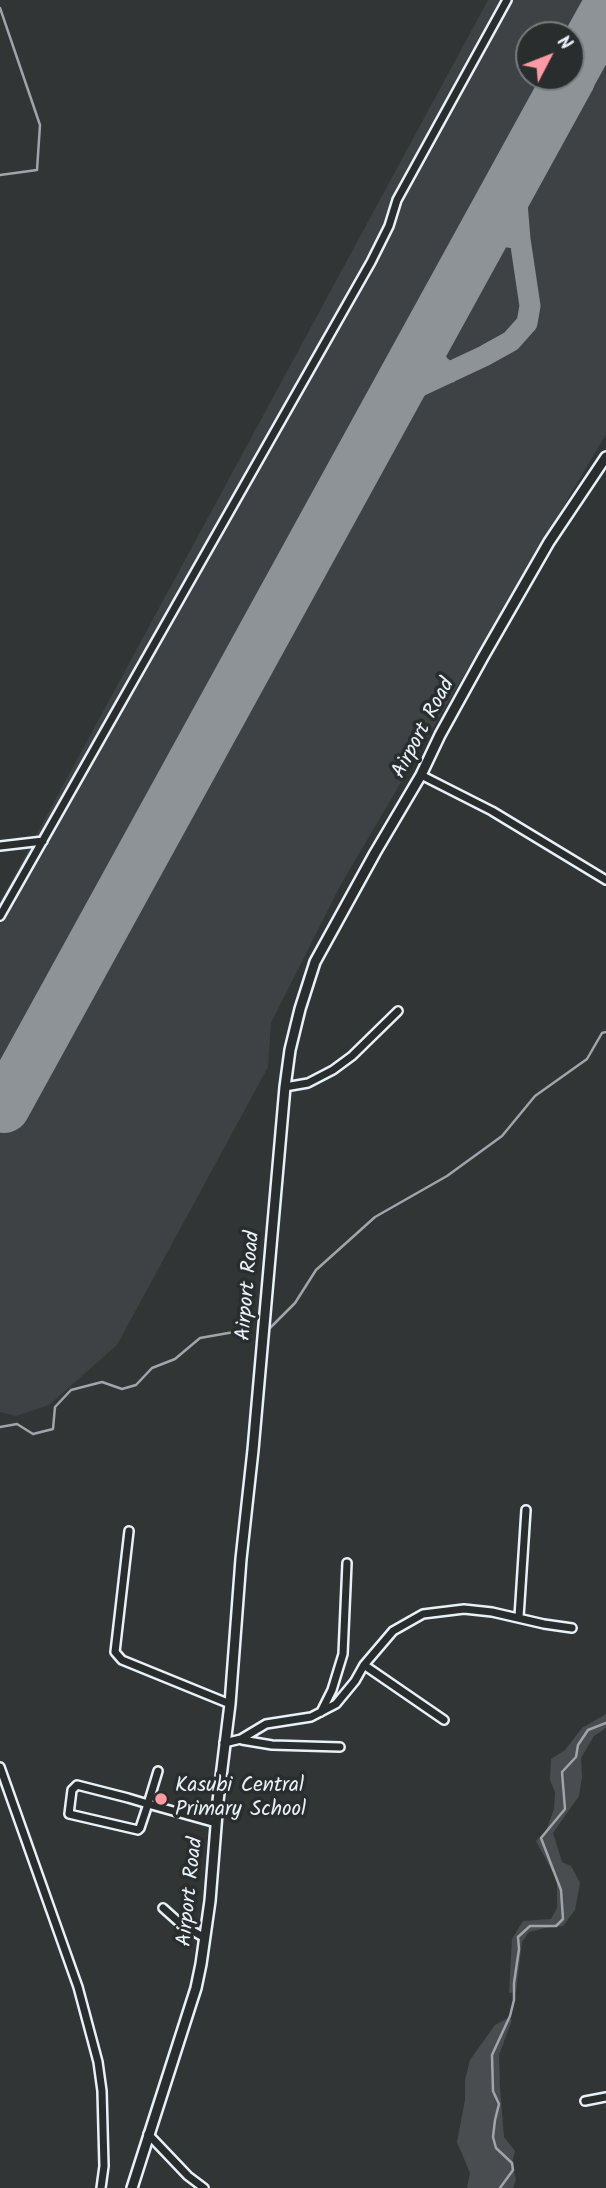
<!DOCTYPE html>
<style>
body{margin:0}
#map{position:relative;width:606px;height:2188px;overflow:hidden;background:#323536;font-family:Kalam,sans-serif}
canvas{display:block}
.north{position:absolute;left:515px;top:21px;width:70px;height:70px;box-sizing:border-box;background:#2a2d2e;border:2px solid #767b7f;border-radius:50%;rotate:48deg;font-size:19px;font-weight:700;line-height:28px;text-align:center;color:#e8f1f8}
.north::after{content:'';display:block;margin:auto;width:24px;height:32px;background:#ff9aa2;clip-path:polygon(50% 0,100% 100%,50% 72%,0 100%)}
</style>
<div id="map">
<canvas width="606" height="2188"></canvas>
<div class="north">N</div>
</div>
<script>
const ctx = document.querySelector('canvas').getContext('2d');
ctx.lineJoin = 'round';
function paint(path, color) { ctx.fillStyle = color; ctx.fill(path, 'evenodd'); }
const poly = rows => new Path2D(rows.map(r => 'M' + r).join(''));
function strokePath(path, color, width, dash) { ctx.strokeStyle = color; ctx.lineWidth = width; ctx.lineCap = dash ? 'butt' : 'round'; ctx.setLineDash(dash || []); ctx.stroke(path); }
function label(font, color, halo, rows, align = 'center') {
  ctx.font = font + ' Kalam,sans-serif'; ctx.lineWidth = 7; ctx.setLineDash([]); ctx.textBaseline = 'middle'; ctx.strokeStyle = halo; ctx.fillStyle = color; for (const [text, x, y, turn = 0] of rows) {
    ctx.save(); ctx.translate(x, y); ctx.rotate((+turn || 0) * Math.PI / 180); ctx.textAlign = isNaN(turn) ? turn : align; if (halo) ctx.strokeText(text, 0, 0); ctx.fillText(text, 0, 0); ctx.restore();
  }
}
paint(poly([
 [488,0,606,0,606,434,340,886,271,1023,268,1067,117,1345,49,1405,16,1416,0,1412,0,902],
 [529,35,571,35,571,77,529,77]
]), '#3f4244');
paint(poly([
 [606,1714,606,1728,594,1736,581,1758,582,1777,579,1796,553,1833,562,1862,571,1866,580,1883,575,1910,563,1926,545,1928,529,1932,522,1942,516,1992,509,1993,512,1939,523,1921,551,1919,557,1908,557,1880,536,1841,546,1831,554,1809,555,1792,550,1780,551,1759,565,1750,582,1728],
 [508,2018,512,2020,499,2055,500,2088,504,2137,515,2151,512,2163,516,2180,513,2188,467,2188,470,2173,457,2142,465,2100,465,2080,470,2060,495,2025]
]), '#494d4f');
strokePath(poly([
 [0,8,40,125,37,170,0,175],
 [270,1328,295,1303,316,1270,375,1217,447,1176,502,1136,535,1096,587,1059,602,1033,606,1032],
 [0,1427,17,1424,33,1434,53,1429,55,1407,71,1390,102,1382,122,1389,136,1385,152,1368,175,1359,200,1338,251,1329],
 [500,2188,513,2170,512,2163,496,2148,493,2137,495,2120,499,2104,493,2091,492,2055,510,2016,514,2000,514,1983,519,1949,518,1937,530,1926,556,1926,563,1919,561,1890,541,1838,565,1809,562,1772,576,1757,578,1745,588,1730,606,1723]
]), '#9fa5aa', 2.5);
strokePath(poly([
 [478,243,488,237,501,236,520,239],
 [431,329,430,349,439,365,449,373],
 [386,411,397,400,418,387,484,356,511,341,527,323,530,306,520,239,517,203,519,168],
 [0,1085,23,1073]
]), '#8d9397', 21);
strokePath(poly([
 [571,74,606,11],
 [4,1107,570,77]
]), '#8d9397', 52);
const minor = poly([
 [421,775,492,811,606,880],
 [0,846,43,841],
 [0,916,371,262,389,226,397,200,507,0],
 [285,1087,308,1083,333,1070,352,1056,398,1011],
 [129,1531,115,1652,122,1660,230,1704],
 [519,1617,526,1510],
 [364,1665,444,1720],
 [321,1712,332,1690,343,1654,347,1563],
 [242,1740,272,1745,340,1747],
 [224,1743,241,1739,266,1724,311,1717,336,1704,355,1681,364,1665,393,1631,423,1614,464,1609,492,1612,544,1624,572,1628],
 [0,1767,78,1987,98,2062,102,2091,104,2166,101,2188],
 [158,1771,148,1804,140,1828,138,1830,69,1814,72,1790,77,1785,128,1798,148,1804,216,1823],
 [163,1908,182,1925,205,1938],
 [585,2101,606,2097],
 [148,2134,188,2176,204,2188]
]);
const tertiary = poly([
 [132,2188,196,1988,201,1964,210,1901,218,1801,230,1704,241,1559,253,1450,285,1087,290,1050,300,1009,315,962,375,853,421,775,440,735,483,657,549,542,606,457]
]);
strokePath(minor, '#e8f1f8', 12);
strokePath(tertiary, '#e8f1f8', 14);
strokePath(minor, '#2a2d2e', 7);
strokePath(tertiary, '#2a2d2e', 9);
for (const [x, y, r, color] of [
 [161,1799,7,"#ff9aa2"]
]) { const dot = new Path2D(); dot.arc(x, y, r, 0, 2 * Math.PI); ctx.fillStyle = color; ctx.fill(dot); strokePath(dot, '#2a2d2e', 2.5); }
label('21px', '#e8f1f8', '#2a2d2e', [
 ["Airport Road",425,729,-62],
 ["Airport Road",250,1286,-85],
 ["Airport Road",192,1892,-84]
]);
label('21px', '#e8f1f8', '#2a2d2e', [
 ["Kasubi Central",175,1787],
 ["Primary School",175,1811]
], 'left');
</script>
